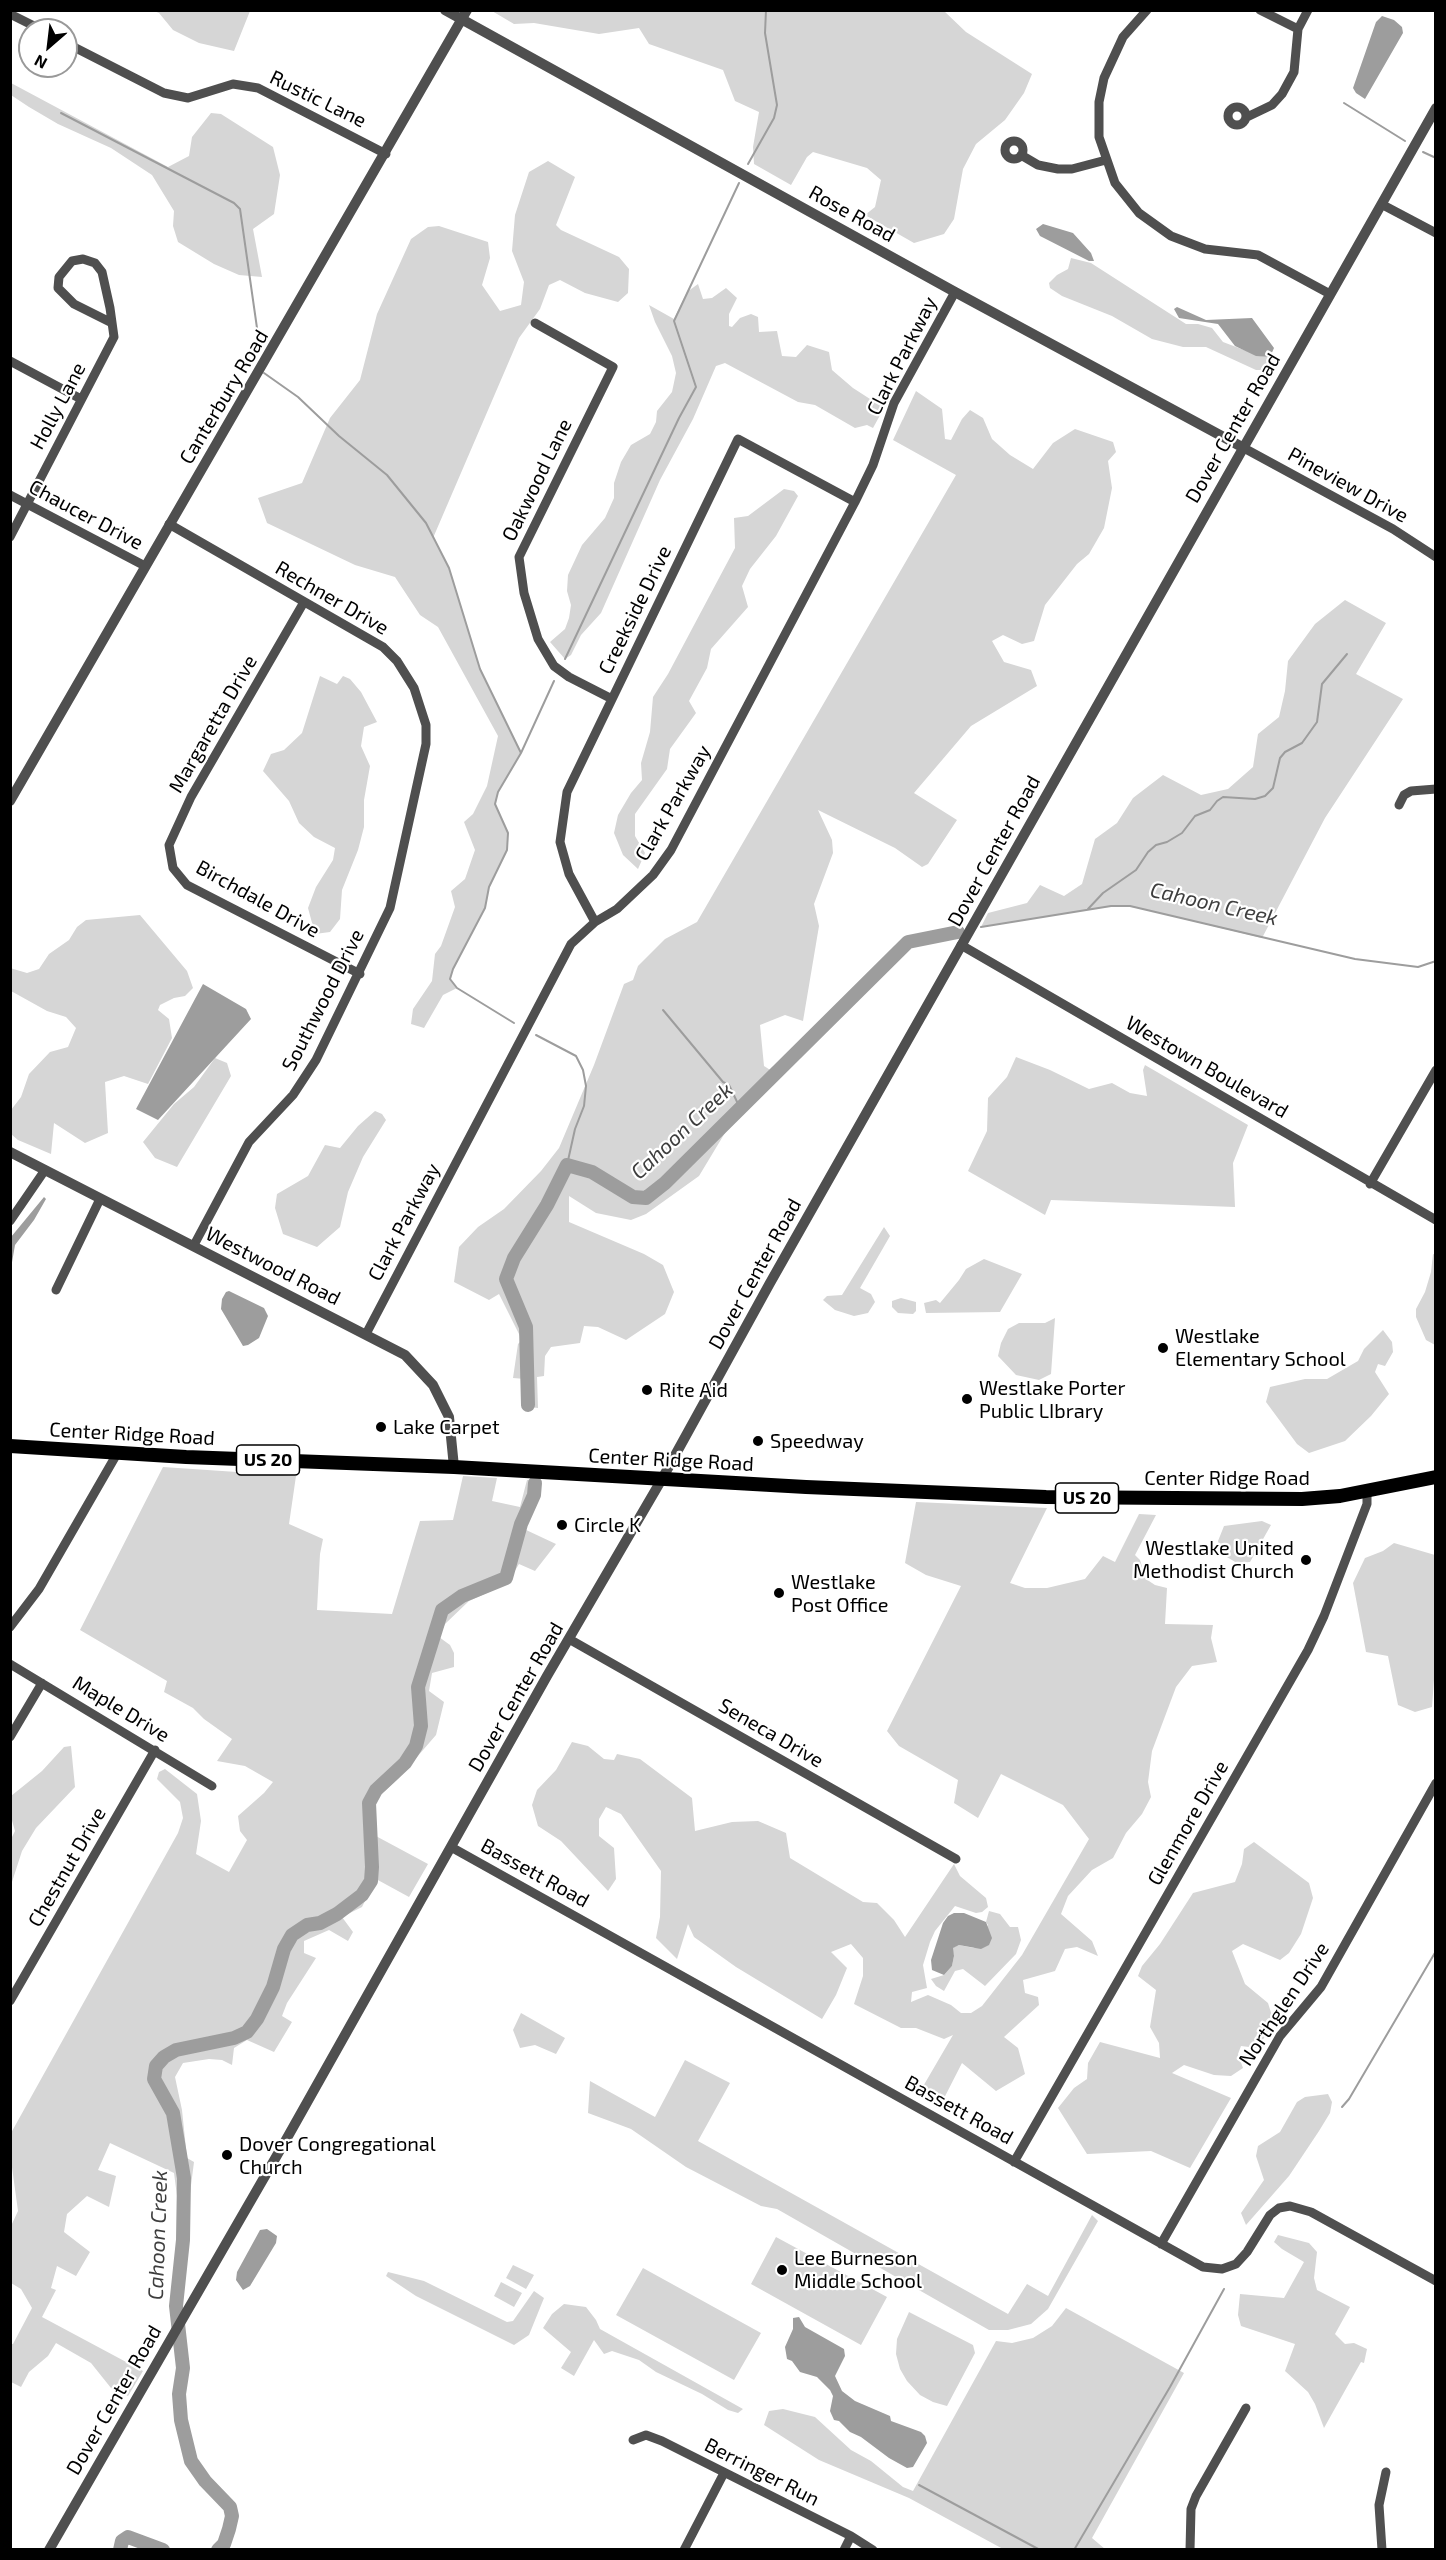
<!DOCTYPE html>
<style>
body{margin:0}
#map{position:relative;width:1446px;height:2560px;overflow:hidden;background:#fff;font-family:"Exo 2",sans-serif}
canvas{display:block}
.frame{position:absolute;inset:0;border:12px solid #000;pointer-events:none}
.north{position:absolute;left:18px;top:18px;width:60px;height:60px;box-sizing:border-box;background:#fff;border:2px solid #999;border-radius:50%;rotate:208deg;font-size:16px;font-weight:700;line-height:24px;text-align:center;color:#000}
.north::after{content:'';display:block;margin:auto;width:21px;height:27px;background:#000;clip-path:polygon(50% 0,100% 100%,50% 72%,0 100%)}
</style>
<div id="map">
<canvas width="1446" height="2560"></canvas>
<div class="frame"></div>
<div class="north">N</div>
</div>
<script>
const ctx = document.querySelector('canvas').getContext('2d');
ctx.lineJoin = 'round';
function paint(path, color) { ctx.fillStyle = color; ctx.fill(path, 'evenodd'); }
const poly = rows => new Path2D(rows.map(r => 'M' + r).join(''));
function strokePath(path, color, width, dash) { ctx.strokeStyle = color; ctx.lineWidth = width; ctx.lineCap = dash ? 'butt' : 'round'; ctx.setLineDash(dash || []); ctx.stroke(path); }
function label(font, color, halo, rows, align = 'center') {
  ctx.font = font + ' "Exo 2",sans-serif'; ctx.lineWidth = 4.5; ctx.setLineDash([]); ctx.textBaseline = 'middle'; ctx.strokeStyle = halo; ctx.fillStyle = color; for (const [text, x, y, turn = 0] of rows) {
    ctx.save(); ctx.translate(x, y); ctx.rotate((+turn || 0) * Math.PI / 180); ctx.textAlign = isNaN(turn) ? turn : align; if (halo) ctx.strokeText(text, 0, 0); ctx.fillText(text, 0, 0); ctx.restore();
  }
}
paint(poly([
 [154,11,250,10,250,11,234,51,199,43,173,30,159,13],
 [492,11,944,11,966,32,1032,74,1024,93,1005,120,976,144,963,169,954,219,944,234,914,243,865,215,875,207,881,180,867,168,813,152,807,157,791,185,754,164,753,147,759,112,735,101,723,70,649,44,639,28,599,34,534,23,514,24],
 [11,83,168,167,189,156,192,137,211,113,221,114,273,147,280,175,274,214,253,229,262,277,239,275,214,264,178,242,173,226,174,211,152,175,111,148,58,124,29,107,11,95],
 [548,161,575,177,556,225,561,230,619,257,629,269,628,293,618,302,585,293,560,280,549,285,540,309,519,338,433,538,449,568,480,669,521,753,498,792,495,804,508,833,507,850,489,887,485,908,453,969,450,979,457,988,443,995,424,1028,411,1024,413,1009,432,981,435,954,441,946,455,907,451,891,465,879,475,850,464,822,473,814,487,786,498,736,438,627,420,615,395,577,355,565,267,523,258,498,302,483,330,418,360,380,377,314,411,239,428,227,439,226,488,242,490,258,482,285,500,311,521,305,524,282,512,251,515,215,529,172],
 [1071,258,1091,263,1186,324,1198,324,1212,328,1223,342,1260,356,1270,357,1269,370,1256,370,1206,347,1183,347,1152,339,1112,316,1062,296,1050,288,1049,283,1057,275,1068,269],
 [698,284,703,299,712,298,726,288,737,298,729,314,729,326,732,327,740,318,751,314,758,317,759,332,777,331,782,356,796,357,807,345,829,352,832,370,853,388,884,408,873,428,867,425,855,428,815,405,798,402,725,363,716,366,693,419,660,480,601,613,581,635,571,655,565,659,550,642,565,629,569,618,571,605,567,591,568,575,582,545,605,518,614,498,614,483,621,462,631,445,650,434,656,422,657,411,672,392,676,373,672,356,655,322,649,305,674,319,687,292],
 [916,391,942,409,945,439,951,440,962,419,970,410,983,418,992,439,1010,455,1033,469,1053,443,1075,429,1113,442,1116,452,1108,461,1112,488,1104,528,1089,554,1077,564,1045,605,1034,641,1022,644,1003,635,992,641,1004,662,1031,670,1037,686,971,726,914,793,957,820,928,864,922,867,895,848,818,810,832,840,833,853,814,904,819,926,803,1021,785,1015,760,1025,764,1066,775,1073,740,1108,699,1176,646,1214,631,1220,596,1213,569,1196,569,1222,644,1254,663,1265,674,1292,665,1314,626,1340,598,1327,584,1326,580,1343,551,1347,545,1356,544,1376,537,1377,538,1408,521,1406,525,1379,513,1378,518,1344,522,1340,499,1294,489,1300,454,1282,459,1247,478,1227,504,1209,541,1171,559,1148,594,1065,624,984,633,980,638,966,665,939,697,922,956,475,893,440],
 [784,489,794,491,798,496,776,536,750,569,742,586,748,607,711,649,707,668,689,701,696,713,670,749,667,769,635,814,635,836,645,853,638,869,623,855,614,833,618,815,631,793,642,780,641,763,650,732,653,697,668,674,735,548,734,518,748,516],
 [1345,600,1386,623,1356,674,1403,699,1325,818,1262,938,1130,906,1111,906,981,927,988,913,1027,903,1040,885,1064,896,1082,884,1095,839,1117,823,1133,798,1163,775,1201,795,1228,789,1253,767,1258,734,1279,717,1285,691,1288,661,1315,624],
 [320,676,337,684,343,676,350,679,361,692,377,722,364,727,361,746,370,766,364,800,364,827,358,850,342,890,340,919,330,932,315,934,308,908,316,887,333,860,335,848,314,837,299,823,289,801,263,771,271,754,284,750,302,733],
 [140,915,187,971,193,988,185,996,174,998,160,1005,158,1010,169,1019,172,1038,148,1084,124,1076,105,1082,108,1133,85,1143,54,1123,51,1154,18,1140,11,1134,11,1110,21,1097,29,1074,50,1052,68,1047,76,1028,66,1017,47,1011,11,991,10,968,27,973,39,969,49,954,69,940,77,927,86,920],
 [1016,1057,1050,1070,1089,1089,1112,1083,1130,1093,1147,1096,1143,1070,1145,1065,1248,1125,1233,1163,1235,1207,1051,1200,1045,1215,968,1171,987,1131,988,1098,1007,1077],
 [215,1058,227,1063,231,1076,177,1167,155,1158,143,1142,174,1104,194,1087],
 [375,1111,382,1114,386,1120,363,1157,348,1192,340,1227,317,1247,283,1234,275,1208,277,1194,308,1176,325,1145,340,1148,358,1126],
 [884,1227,890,1236,860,1288,871,1294,875,1302,868,1313,854,1316,835,1310,823,1300,827,1296,842,1295],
 [1433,1254,1436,1255,1435,1345,1426,1340,1416,1317,1416,1309,1425,1292,1431,1272],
 [984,1259,1022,1274,1000,1312,926,1313,924,1303,936,1300,940,1303,959,1280,966,1269],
 [901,1298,916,1302,916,1311,913,1314,898,1313,892,1307,892,1301],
 [1055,1318,1051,1374,1039,1380,1016,1375,998,1356,1001,1343,1008,1329,1019,1323,1045,1323],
 [1383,1330,1392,1342,1393,1352,1385,1366,1378,1364,1375,1372,1389,1394,1371,1416,1345,1441,1309,1453,1297,1444,1266,1402,1270,1387,1305,1379,1327,1379,1358,1361,1364,1349],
 [163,1467,296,1476,289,1524,323,1539,320,1554,317,1610,392,1614,420,1521,453,1520,463,1476,497,1478,492,1501,520,1507,527,1480,539,1481,524,1529,556,1544,535,1571,519,1564,507,1584,469,1601,445,1624,439,1637,450,1645,454,1653,454,1667,432,1673,429,1691,444,1702,436,1735,398,1779,376,1799,374,1835,428,1864,409,1897,376,1879,362,1907,342,1917,353,1932,348,1941,329,1930,304,1941,304,1953,316,1958,287,2003,282,2016,292,2022,274,2052,247,2040,234,2048,232,2065,222,2060,209,2059,183,2063,175,2077,182,2110,187,2158,194,2162,189,2201,177,2196,174,2173,110,2143,98,2170,116,2176,109,2207,87,2196,67,2214,64,2232,90,2252,76,2276,57,2266,51,2288,56,2290,42,2317,143,2371,128,2396,111,2388,91,2363,56,2343,48,2356,29,2372,21,2387,11,2382,11,2344,13,2344,32,2308,21,2289,11,2283,11,2226,18,2211,11,2160,11,2133,178,1833,183,1818,180,1802,157,1779,159,1772,165,1769,197,1794,201,1821,196,1854,229,1872,247,1840,240,1831,238,1816,264,1793,273,1782,245,1766,217,1761,232,1739,204,1719,193,1708,164,1692,167,1681,80,1630],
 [916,1502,1047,1508,1010,1583,1025,1588,1047,1588,1085,1579,1103,1556,1115,1562,1139,1514,1156,1515,1135,1555,1140,1560,1146,1579,1155,1585,1167,1588,1165,1624,1213,1625,1211,1638,1217,1662,1192,1666,1176,1687,1152,1751,1148,1782,1151,1797,1142,1814,1126,1833,1113,1858,1092,1870,1068,1896,1061,1914,1092,1941,1098,1956,1077,1947,1065,1949,1055,1971,1023,1980,1025,1993,1038,1997,1039,2005,1004,2037,1018,2048,1025,2074,996,2091,962,2063,939,2108,918,2095,953,2035,944,2039,916,2028,901,2028,854,2004,863,1976,863,1958,851,1944,831,1952,847,1968,836,1995,822,2019,736,1967,694,1937,688,1924,677,1959,656,1938,660,1917,661,1871,621,1814,606,1807,599,1819,599,1836,614,1848,616,1879,608,1891,561,1841,538,1826,532,1805,537,1790,556,1770,572,1742,588,1746,604,1759,614,1760,617,1754,640,1759,692,1798,695,1831,732,1822,758,1821,786,1833,790,1858,863,1902,877,1903,894,1920,905,1937,954,1864,960,1876,986,1898,988,1907,982,1912,976,1913,955,1906,935,1931,930,1942,923,1965,927,1988,912,1992,911,2002,928,1995,951,2005,961,2013,971,2013,982,2006,1022,1955,1089,1839,1063,1805,1001,1774,978,1818,954,1803,958,1780,899,1746,887,1731,961,1586,926,1575,905,1563],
 [1262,1521,1271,1525,1250,1562,1237,1563,1220,1553,1218,1541,1224,1526],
 [1394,1543,1435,1555,1436,1652,1432,1707,1415,1712,1398,1705,1388,1656,1366,1652,1353,1583,1365,1558,1383,1551],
 [71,1746,75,1787,36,1828,22,1851,11,1885,11,1839,15,1831,11,1817,11,1796,42,1771,64,1747],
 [1254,1842,1309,1883,1313,1898,1301,1934,1289,1953,1280,1960,1243,1944,1232,1951,1245,1984,1268,2003,1273,2019,1266,2035,1257,2048,1241,2046,1238,2054,1243,2068,1231,2076,1214,2075,1184,2065,1172,2073,1231,2098,1190,2168,1151,2151,1087,2154,1058,2108,1074,2088,1087,2079,1088,2063,1100,2042,1160,2058,1159,2043,1150,2027,1156,1990,1138,1976,1142,1966,1160,1944,1193,1893,1235,1882,1242,1864,1244,1849],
 [989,1911,1000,1914,1010,1927,1018,1927,1021,1940,1016,1954,985,1986,963,1969,955,1971,944,1991,936,1986,931,1979,944,1975,952,1966,954,1956,952,1948,959,1945,974,1948,988,1925,986,1922],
 [521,2013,565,2038,556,2054,535,2045,520,2048,513,2030],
 [685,2060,730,2083,698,2141,1008,2314,1027,2284,1048,2296,1092,2215,1098,2221,1048,2309,1031,2324,1008,2330,989,2330,777,2209,761,2206,686,2167,631,2129,588,2113,590,2081,655,2117],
 [1328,2094,1332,2102,1330,2113,1319,2131,1289,2176,1246,2225,1241,2213,1264,2180,1256,2156,1258,2146,1280,2132,1297,2102,1305,2097],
 [1278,2235,1309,2243,1317,2252,1314,2278,1317,2290,1350,2307,1335,2334,1345,2344,1354,2343,1367,2349,1364,2363,1361,2362,1324,2428,1315,2404,1308,2392,1285,2371,1295,2344,1241,2326,1238,2315,1240,2294,1284,2298,1304,2262,1282,2249,1274,2242],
 [776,2237,887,2297,861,2345,751,2284],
 [513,2265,534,2275,526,2289,506,2278],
 [643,2268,761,2333,734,2380,616,2315],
 [388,2272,424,2281,507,2322,513,2321,534,2291,544,2298,529,2335,514,2345,416,2296,386,2276],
 [501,2282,522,2293,514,2307,494,2296],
 [564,2304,586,2307,596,2320,600,2329,743,2409,738,2413,728,2410,702,2394,656,2372,639,2360,612,2351,604,2354,594,2340,574,2376,561,2368,571,2352,543,2328,552,2314],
 [1066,2308,1184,2373,1092,2538,1105,2549,1003,2549,909,2498,819,2460,764,2425,769,2411,783,2409,815,2417,851,2450,871,2461,903,2487,913,2491,996,2341,1012,2343,1033,2338,1052,2326],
 [909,2312,973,2345,975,2353,947,2406,933,2402,920,2395,907,2381,900,2369,896,2354,897,2339]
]), '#d6d6d6');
paint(poly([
 [1382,16,1394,20,1402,27,1403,33,1365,99,1356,93,1353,88,1376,22],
 [1043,224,1073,233,1091,253,1094,261,1089,261,1040,236,1036,229],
 [1177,307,1206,320,1252,318,1274,348,1270,357,1256,356,1235,346,1218,324,1179,318,1174,309],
 [203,984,246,1009,251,1019,158,1120,136,1109],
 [44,1197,46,1199,34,1220,15,1245,11,1268,11,1237],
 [229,1291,264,1308,268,1316,259,1338,248,1345,243,1346,221,1309,222,1299,226,1292],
 [954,1913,964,1913,986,1922,992,1938,989,1945,981,1949,959,1945,953,1948,954,1956,952,1966,944,1975,932,1970,931,1960,943,1923,948,1916],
 [267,2229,277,2236,276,2243,250,2286,243,2290,236,2280,237,2272,260,2230],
 [799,2317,805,2327,844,2349,845,2356,835,2376,842,2391,855,2401,890,2416,891,2421,921,2432,925,2436,927,2443,913,2467,907,2468,889,2458,861,2437,850,2432,839,2421,834,2420,830,2411,833,2396,830,2390,817,2377,800,2372,792,2361,787,2359,785,2347,793,2329,793,2318]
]), '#9d9d9d');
strokePath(poly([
 [1344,103,1405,141],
 [61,113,234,203,240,209,260,349],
 [1423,152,1436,158],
 [748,164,774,118,777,105,765,33,766,10],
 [264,373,298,397,339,436,387,475,426,523,449,568,480,669,521,753],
 [565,659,679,418,696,387,674,321,739,183],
 [1088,909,1103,893,1136,870,1148,852,1156,845,1167,842,1182,833,1195,816,1210,810,1217,801,1223,797,1255,799,1265,796,1273,788,1280,758,1285,752,1302,743,1317,722,1322,684,1347,654],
 [981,927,1111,906,1130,906,1355,959,1418,967,1436,961],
 [663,1010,723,1082,729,1085,740,1108],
 [514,1023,457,988,450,979,453,969,485,908,489,887,507,850,508,833,495,804,498,792,521,753,554,681],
 [536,1035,576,1056,583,1070,586,1086,584,1106,575,1129,567,1165],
 [1342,2107,1349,2099,1436,1951],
 [919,2485,1040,2550],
 [1074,2550,1170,2387,1224,2289]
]), '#9d9d9d', 2);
strokePath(poly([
 [528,1405,526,1327,506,1279,514,1258,547,1205,567,1165,592,1172,633,1197,646,1198,665,1183,908,942,958,932],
 [120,2550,122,2541,128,2537,163,2550],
 [218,2550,224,2544,229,2529,232,2516,230,2507,205,2481,191,2461,181,2420,179,2394,183,2368,176,2306,183,2240,184,2178,173,2113,154,2079,156,2066,164,2057,176,2050,234,2038,247,2032,257,2019,273,1987,284,1949,292,1935,307,1925,320,1923,337,1914,362,1895,371,1881,372,1867,369,1803,376,1790,405,1763,416,1746,421,1726,418,1687,442,1610,462,1596,506,1578,521,1524,534,1495,535,1483]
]), '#9d9d9d', 14);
strokePath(poly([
 [1147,10,1123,37,1104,78,1099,102,1099,137,1115,183,1139,213,1171,236,1205,249,1258,255,1330,294],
 [1260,10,1298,29],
 [10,14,42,30],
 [66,43,164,93,188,98,233,84,258,88,386,154],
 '1228 116a9 9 0 1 1 18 0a9 9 0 1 1-18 0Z',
 [1247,117,1272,105,1282,94,1294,72,1298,29,1308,10],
 '1005 150a9 9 0 1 1 18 0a9 9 0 1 1-18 0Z',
 [1021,155,1038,165,1058,169,1072,169,1106,160],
 [1383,205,1436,233],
 [535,323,613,367,519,557,524,593,538,639,554,666,569,677,612,699],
 [10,361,81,399],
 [1242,447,1393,529,1436,557],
 [10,495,145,566],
 [169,524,383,647,397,661,414,688,426,725,426,744,390,908,316,1060,293,1095,249,1142,194,1245],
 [10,537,114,337,110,308,102,272,95,263,83,259,72,261,59,277,58,288,74,304,112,323],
 [304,602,191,797,169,845,173,868,187,885,360,974],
 [1399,805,1404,795,1411,791,1436,789],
 [595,922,569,874,560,842,567,792,738,439,855,502],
 [961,945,1436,1220],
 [1370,1184,1436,1070],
 [10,1221,45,1170],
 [56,1290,100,1199],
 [366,1334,571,944,595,922,617,909,653,875,671,850,855,502,873,465,894,403,955,292],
 [10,1627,39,1589,118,1452],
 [569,1639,956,1859],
 [10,1664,212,1786],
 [10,1737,42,1683],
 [451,1847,1203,2267,1222,2269,1236,2264,1247,2252,1270,2215,1279,2208,1290,2206,1311,2212,1436,2281],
 [10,2001,155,1750],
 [1014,2162,1308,1650,1324,1616,1367,1504,1367,1491],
 [1161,2244,1280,2036,1321,1987,1436,1783],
 [633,2440,646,2435,662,2441,851,2536,873,2550],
 [684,2550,724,2473],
 [844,2550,851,2536],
 [1190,2550,1191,2509,1196,2496,1246,2408],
 [1382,2550,1379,2505,1386,2472]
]), '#4f4f4f', 9);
strokePath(poly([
 [445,10,955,292,1242,447],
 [10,801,467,10],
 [10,1152,405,1355,433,1385,449,1417,454,1467],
 [49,2550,287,2138,547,1676,662,1479,770,1283,1436,108]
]), '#4f4f4f', 10);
strokePath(poly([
 [10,1446,186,1457,454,1467,806,1487,1046,1497,1302,1499,1340,1496,1436,1477]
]), '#000', 14);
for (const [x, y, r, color] of [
 [1163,1348,6,"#000"],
 [647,1390,6,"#000"],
 [967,1399,6,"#000"],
 [381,1427,6,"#000"],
 [758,1441,6,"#000"],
 [562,1525,6,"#000"],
 [1306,1560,6,"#000"],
 [779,1593,6,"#000"],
 [227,2155,6,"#000"],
 [782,2270,6,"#000"]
]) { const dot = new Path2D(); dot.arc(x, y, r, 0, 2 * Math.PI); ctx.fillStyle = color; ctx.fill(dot); strokePath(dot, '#fff', 2); }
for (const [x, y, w] of [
 [268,1460,63],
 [1087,1498,63]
]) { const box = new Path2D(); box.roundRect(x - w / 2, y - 15, w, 30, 4.5); ctx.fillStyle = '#fff'; ctx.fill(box); strokePath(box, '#000', 1.5); }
label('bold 18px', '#000', null, [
 ["US 20",268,1460],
 ["US 20",1087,1498]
]);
label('20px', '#000', '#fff', [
 ["Rustic Lane",318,99,26],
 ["Rose Road",852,214,29],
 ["Clark Parkway",902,356,-63],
 ["Canterbury Road",224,397,-59],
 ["Holly Lane",58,406,-62],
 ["Dover Center Road",1233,428,-60],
 ["Oakwood Lane",537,480,-64],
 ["Pineview Drive",1348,485,29],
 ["Chaucer Drive",86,515,28],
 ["Rechner Drive",332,598,30],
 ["Creekside Drive",635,610,-64],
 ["Margaretta Drive",213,724,-60],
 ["Clark Parkway",673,803,-60],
 ["Dover Center Road",994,851,-61],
 ["Birchdale Drive",258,899,29],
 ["Southwood Drive",323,1000,-63],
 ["Westown Boulevard",1207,1067,30],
 ["Clark Parkway",404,1222,-62],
 ["Westwood Road",273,1266,27],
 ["Dover Center Road",755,1274,-61],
 ["Center Ridge Road",132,1434,3],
 ["Center Ridge Road",671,1460,3],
 ["Center Ridge Road",1227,1478],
 ["Dover Center Road",516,1697,-60],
 ["Maple Drive",121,1709,31],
 ["Seneca Drive",771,1733,30],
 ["Glenmore Drive",1188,1823,-60],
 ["Chestnut Drive",67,1867,-60],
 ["Bassett Road",535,1873,29],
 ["Northglen Drive",1284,2004,-56],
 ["Bassett Road",959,2110,29],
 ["Dover Center Road",114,2400,-60],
 ["Berringer Run",762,2472,27]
]);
label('20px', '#000', '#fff', [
 ["Westlake",1175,1336],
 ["Elementary School",1175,1359],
 ["Westlake Porter",979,1388],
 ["Public LIbrary",979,1411],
 ["Rite Aid",659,1390],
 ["Lake Carpet",393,1427],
 ["Speedway",770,1441],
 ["Circle K",574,1525],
 ["Westlake United",1294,1548,"right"],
 ["Methodist Church",1294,1571,"right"],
 ["Westlake",791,1582],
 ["Post Office",791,1605],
 ["Dover Congregational",239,2144],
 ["Church",239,2167],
 ["Lee Burneson",794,2258],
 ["Middle School",794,2281]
], 'left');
label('italic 21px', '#3e3e3e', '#fff', [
 ["Cahoon Creek",1214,904,13],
 ["Cahoon Creek",682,1131,-43],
 ["Cahoon Creek",158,2235,-88]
]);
</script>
